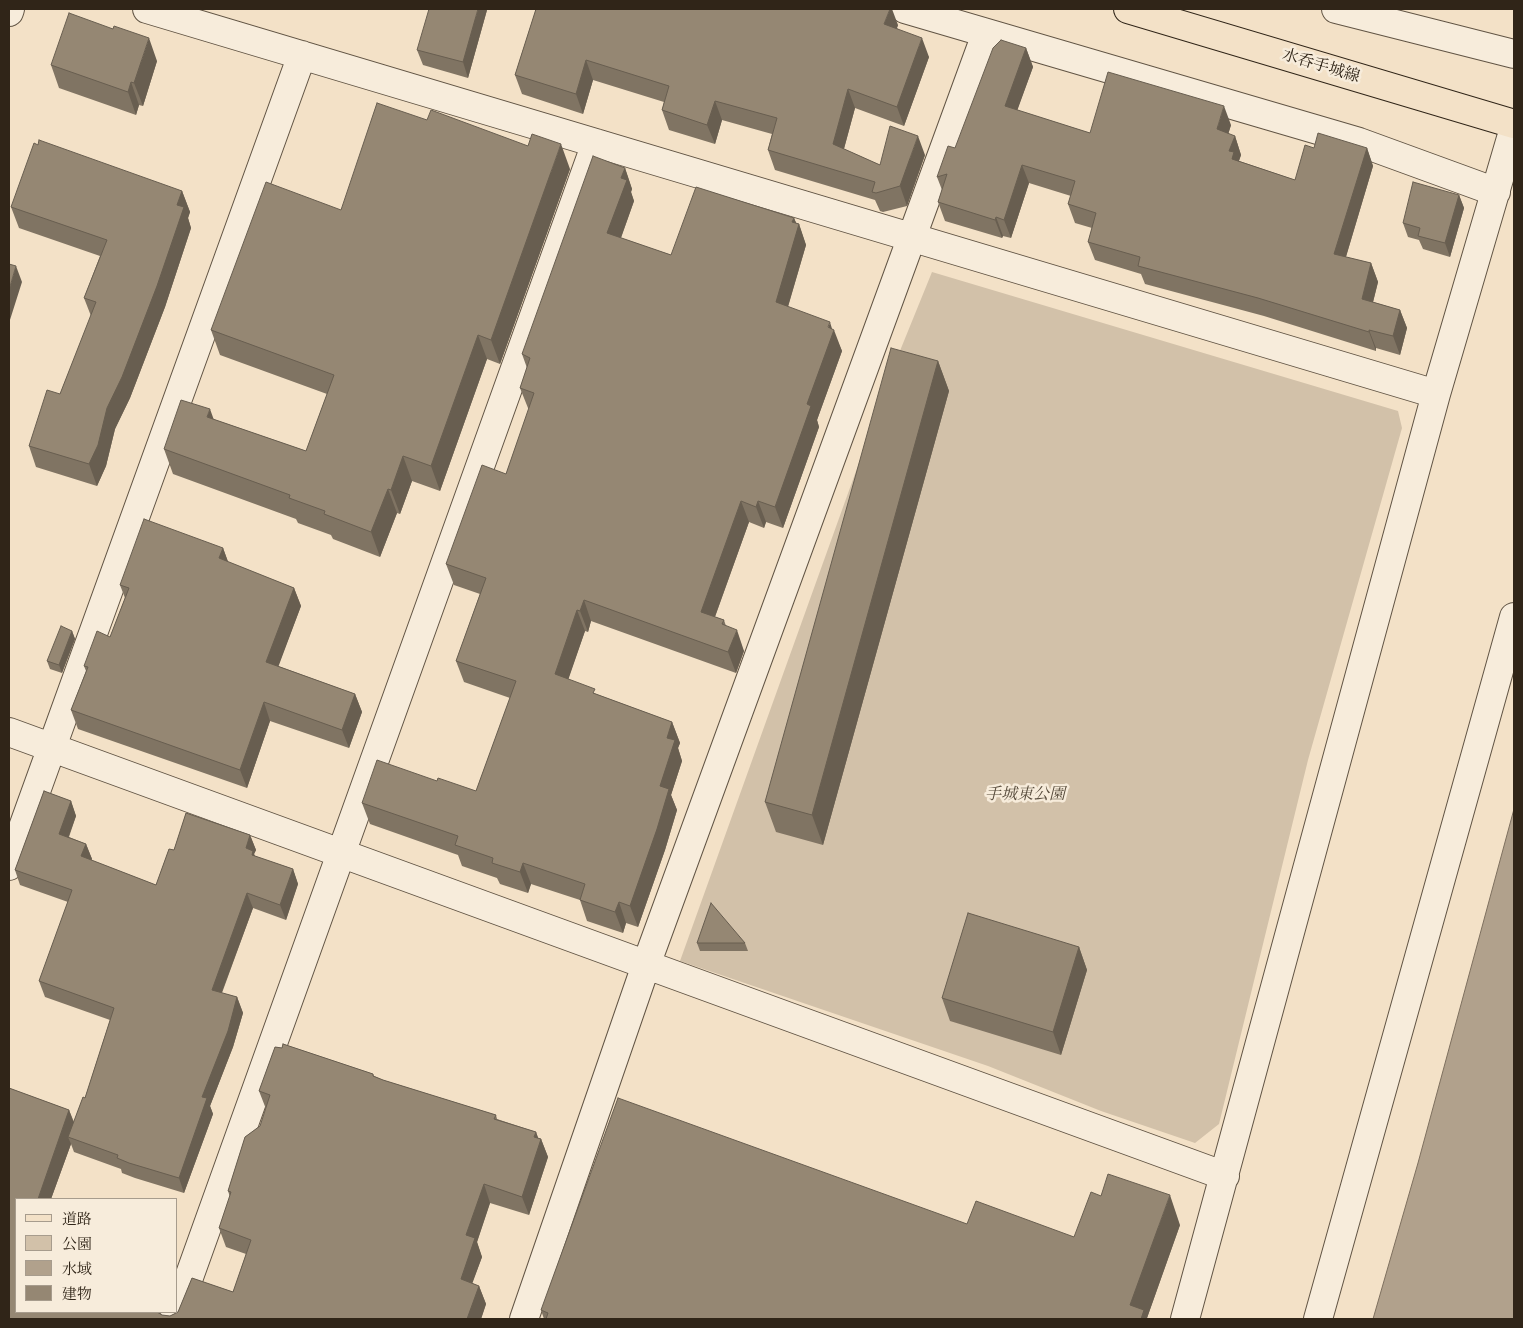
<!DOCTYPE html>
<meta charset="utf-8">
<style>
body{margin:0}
#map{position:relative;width:1523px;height:1328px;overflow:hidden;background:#f3e1c7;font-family:"EB Garamond","Noto Serif JP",serif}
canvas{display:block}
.frame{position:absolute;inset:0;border:10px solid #302518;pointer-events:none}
.legend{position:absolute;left:15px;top:1198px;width:162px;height:115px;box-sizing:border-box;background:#f7ecdb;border:1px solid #a79c8d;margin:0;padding:6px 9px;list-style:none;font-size:15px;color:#302518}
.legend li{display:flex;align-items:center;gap:10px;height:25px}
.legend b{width:25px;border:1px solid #a79c8d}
</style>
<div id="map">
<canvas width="1523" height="1328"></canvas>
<div class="frame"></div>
<ul class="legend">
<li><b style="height:6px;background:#f3e1c7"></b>道路</li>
<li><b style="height:14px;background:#d2c1a9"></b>公園</li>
<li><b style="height:14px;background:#b1a18c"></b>水域</li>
<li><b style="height:14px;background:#958773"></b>建物</li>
</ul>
</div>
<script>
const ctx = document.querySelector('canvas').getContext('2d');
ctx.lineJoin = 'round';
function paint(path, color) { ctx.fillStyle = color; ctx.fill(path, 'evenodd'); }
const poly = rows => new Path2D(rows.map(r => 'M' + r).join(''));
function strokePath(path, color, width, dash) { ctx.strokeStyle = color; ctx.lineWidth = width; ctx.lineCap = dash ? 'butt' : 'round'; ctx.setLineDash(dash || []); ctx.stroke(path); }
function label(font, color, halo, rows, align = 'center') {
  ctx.font = font + ' "EB Garamond","Noto Serif JP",serif'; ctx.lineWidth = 5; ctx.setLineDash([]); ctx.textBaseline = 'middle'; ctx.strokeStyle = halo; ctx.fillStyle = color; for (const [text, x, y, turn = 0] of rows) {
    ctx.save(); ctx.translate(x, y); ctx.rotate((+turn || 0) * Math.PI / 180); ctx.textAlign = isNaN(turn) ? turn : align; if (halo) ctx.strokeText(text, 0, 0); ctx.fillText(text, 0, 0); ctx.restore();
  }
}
paint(poly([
 [932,272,1398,411,1402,428,1308,760,1219,1124,1195,1143,1101,1111,988,1066,680,961,893,368]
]), '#d2c1a9');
const water = poly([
 [1514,809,1514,1319,1373,1319,1418,1163,1514,809]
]);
paint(water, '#b1a18c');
strokePath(water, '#7d6f5e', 1);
const minor = poly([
 [147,9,1436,394],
 [905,9,1359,142,1496,192],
 [1336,9,1514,54],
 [9,12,10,9],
 [9,732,1225,1176],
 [9,866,302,55],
 [174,1319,596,143],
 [524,1319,646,965,986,34],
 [1185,1319,1436,394,1514,128],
 [1318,1319,1514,617]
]);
const major = poly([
 [1128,9,1514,124]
]);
strokePath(minor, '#615444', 30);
strokePath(major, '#302518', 30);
strokePath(minor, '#f7ecdb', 28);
strokePath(major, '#f3e1c7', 28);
paint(poly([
 [536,9,898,25,897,28,929,57,904,126,855,108,844,149,880,165,925,155,907,206,883,212,880,211,875,200,775,170,768,150,772,134,722,120,715,144,669,130,662,110,664,102,593,80,583,114,522,94,515,75],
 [487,10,468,78,423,65,417,50],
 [1026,48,1033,67,1017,110,1090,133,1231,125,1228,134,1235,136,1241,155,1239,161,1295,180,1314,148,1367,148,1373,166,1346,257,1371,263,1378,282,1373,302,1400,310,1407,328,1400,355,1376,348,1376,351,1264,316,1145,284,1141,274,1095,260,1088,242,1092,228,1075,223,1068,204,1071,196,1029,183,1011,238,1003,236,1002,238,945,221,938,202,942,190,937,177,955,148],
 [157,61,143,106,139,105,136,115,59,88,51,65],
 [625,168,632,189,631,192,634,201,621,238,671,255,794,218,796,223,799,224,806,245,788,307,832,329,842,351,817,420,819,427,783,528,766,522,764,528,749,522,715,617,724,620,726,626,744,651,736,673,591,621,588,632,585,631,568,679,596,694,672,722,680,743,678,748,682,761,671,795,677,810,665,850,638,927,626,923,623,933,587,921,580,900,531,884,528,893,500,884,497,878,462,866,458,855,370,824,362,803,437,781,476,791,510,698,464,682,456,661,480,594,454,585,446,564,506,474,529,409,528,408,520,388,527,368,522,354],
 [570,169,500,364,487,359,440,491,412,481,400,514,397,513,380,557,333,539,331,535,298,523,296,519,173,474,164,449,213,419,306,451,327,394,220,355,211,330,341,210],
 [182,191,190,212,188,218,191,228,165,307,130,398,115,429,106,466,97,486,36,467,29,446,60,394,91,316,84,298,100,256,19,228,11,207],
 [1459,195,1464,208,1450,257,1423,249,1419,240,1408,237,1403,223],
 [938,361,949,391,823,845,776,832,765,802],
 [223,548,228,562,294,588,301,606,278,666,355,694,362,712,349,748,270,721,247,788,78,729,71,710,86,671,84,666,110,637,125,598,120,585],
 [72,631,75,639,62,673,50,669,47,661],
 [44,791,71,801,76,816,69,837,86,844,92,859,91,860,156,885,169,849,174,850,186,813,250,835,256,850,254,854,255,856,293,869,298,884,286,920,253,908,222,993,237,997,243,1013,233,1047,210,1106,213,1114,184,1193,135,1178,122,1173,121,1169,74,1152,71,1144,51,1199,16,1199,16,1312,161,1312,161,1314,162,1315,170,1316,178,1312,192,1278,233,1292,246,1254,226,1247,219,1228,230,1197,228,1191,245,1137,260,1126,266,1109,259,1091,275,1047,282,1048,283,1044,373,1074,374,1076,383,1080,496,1115,497,1119,536,1132,538,1138,541,1139,548,1157,529,1215,490,1203,477,1242,482,1257,472,1283,479,1286,486,1304,481,1319,9,1319,9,1088,69,1110,74,1122,83,1097,85,1098,110,1020,45,997,39,981,68,902,20,885,15,870],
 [697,943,745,943,748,951,700,951],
 [1079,947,1087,970,1061,1055,950,1021,942,998],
 [967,1224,1074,1237,1180,1225,1147,1318,1147,1319,544,1319,541,1310]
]), '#807463');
paint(poly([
 [478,9,487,9,487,10,468,78,463,62],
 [890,9,892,9,898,25,891,43,884,24],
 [149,38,157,61,143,106,134,83],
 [922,38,929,57,904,126,897,107],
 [1026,48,1033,67,1012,125,1005,106],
 [586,60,593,80,583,114,576,94],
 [131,82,139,105,136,115,128,92],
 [848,89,855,108,840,163,833,144],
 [715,101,722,120,715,144,707,125],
 [1224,106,1231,125,1224,148,1217,129],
 [918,136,925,155,907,206,900,186],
 [1235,136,1241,155,1238,163,1239,178,1229,151],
 [561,144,570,169,500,364,491,340],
 [1367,148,1373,166,1341,273,1334,254],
 [1022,165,1029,183,1011,238,1004,220],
 [625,168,632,189,631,192,634,201,615,254,607,233,621,178],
 [182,191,190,212,188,218,191,228,165,307,130,398,115,429,106,466,97,486,89,464,107,408],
 [1459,195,1464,208,1450,257,1445,243],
 [996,217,1003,236,1002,238,995,220],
 [794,218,798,227,799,224,806,245,783,323,776,302,792,222],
 [1371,263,1378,282,1369,318,1362,299],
 [16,266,22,282,9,323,9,290],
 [1400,310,1407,328,1400,355,1393,336],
 [830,322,833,332,834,330,842,351,817,420,819,427,783,528,775,507,807,404],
 [1369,330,1376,348,1376,351,1369,332],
 [478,335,487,359,440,491,431,466],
 [938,361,949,391,823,845,812,815],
 [210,409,219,434,207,417],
 [403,456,412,481,400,514,391,490],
 [388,489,397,513,380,557,371,532],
 [741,501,749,522,709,633,701,612],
 [758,501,766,522,764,528,756,507],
 [223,548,230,567,219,558],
 [294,588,301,606,273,681,266,662],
 [584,600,591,621,588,632,580,611],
 [577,610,585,631,563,695,555,674],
 [737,630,744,651,736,673,728,652],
 [72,631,75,639,62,673,59,665],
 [355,694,362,712,349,748,342,730],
 [264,702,270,721,247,788,240,770],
 [672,722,680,743,678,748,682,761,671,795,677,810,665,850,638,927,630,906,660,786,667,738],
 [71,801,76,816,64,849,59,834],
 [250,835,256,850,254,854,259,866,246,848],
 [86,844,92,859,87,872,81,856],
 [523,863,531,884,528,893,520,872],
 [293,869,298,884,286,920,280,905],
 [247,893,253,908,217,1005,212,990],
 [619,902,626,923,623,933,615,912],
 [1079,947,1087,970,1061,1055,1053,1032],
 [237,997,243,1013,233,1047,210,1106,213,1114,184,1193,179,1178,202,1097],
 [69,1110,76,1129,68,1137,71,1144,51,1199,38,1199],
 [536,1132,540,1143,541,1139,548,1157,529,1215,522,1197],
 [484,1184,490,1203,477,1242,482,1257,467,1298,461,1279,466,1235],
 [1170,1195,1180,1225,1147,1318,1147,1319,1136,1319,1130,1305],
 [479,1286,486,1304,481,1319,467,1319]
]), '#685e50');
const building = poly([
 [429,9,478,9,463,62,417,50,429,9],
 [536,9,890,9,884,24,922,38,897,107,848,89,833,144,880,165,890,126,918,136,900,186,876,193,872,192,875,182,768,150,777,118,715,101,707,125,662,110,669,86,586,60,576,94,515,75,536,9],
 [69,13,113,29,114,26,149,38,134,83,131,82,128,92,51,65,69,13],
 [1001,40,1026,48,1005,106,1090,133,1108,72,1224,106,1217,129,1235,136,1229,151,1234,152,1232,159,1295,180,1305,145,1314,148,1318,133,1367,148,1334,254,1371,263,1362,299,1400,310,1393,336,1369,330,1369,332,1258,298,1138,266,1140,257,1088,242,1096,213,1068,204,1075,181,1022,165,1004,220,996,217,995,220,938,202,947,174,937,177,948,146,955,148,993,48,1001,40],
 [377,103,427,120,431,110,528,146,532,134,561,144,491,340,478,335,431,466,403,456,391,490,388,489,371,532,324,514,325,511,289,498,290,495,164,449,181,400,210,409,207,417,306,451,334,375,211,330,266,182,341,210,377,103],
 [39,140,182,191,177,205,184,207,157,286,122,377,107,408,98,445,89,464,29,446,47,390,60,394,96,302,84,298,107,240,11,207,34,143,38,145,39,140],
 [593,156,625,168,621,178,627,180,607,233,671,255,696,187,794,218,792,222,799,224,776,302,830,322,828,327,834,330,807,404,811,406,775,507,758,501,756,507,741,501,701,612,724,620,722,624,737,630,728,652,584,600,580,611,577,610,555,674,595,689,593,693,672,722,667,738,675,740,660,786,669,789,657,829,630,906,619,902,615,912,580,900,585,884,523,863,520,872,492,863,493,858,455,845,458,836,362,803,377,760,437,781,438,778,476,791,516,681,456,661,486,578,446,564,482,465,506,474,534,393,520,388,530,358,522,354,593,156],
 [1413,182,1459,195,1445,243,1418,236,1420,228,1403,223,1413,182],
 [9,264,16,266,9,290,9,264],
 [891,348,938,361,812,815,765,802,891,348],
 [144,519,223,548,219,558,294,588,266,662,355,694,342,730,264,702,240,770,71,710,88,667,84,666,97,631,110,637,129,588,120,585,144,519],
 [61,626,72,631,59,665,47,661,61,626],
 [44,791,71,801,59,834,86,844,81,856,156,885,169,849,174,850,186,813,250,835,246,848,253,851,252,855,293,869,280,905,247,893,212,990,237,997,228,1031,202,1097,207,1098,179,1178,129,1163,117,1158,118,1155,68,1137,83,1097,85,1098,114,1008,39,981,72,890,15,870,44,791],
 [711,903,745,943,697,943,711,903],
 [968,913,1079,947,1053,1032,942,998,968,913],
 [283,1044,373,1074,373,1076,383,1080,496,1115,494,1119,536,1132,534,1137,541,1139,522,1197,484,1184,466,1235,475,1238,461,1279,479,1286,467,1319,9,1319,9,1088,69,1110,38,1199,16,1199,16,1312,157,1312,162,1315,170,1316,178,1312,192,1278,233,1292,251,1240,219,1228,231,1192,228,1191,245,1137,260,1126,270,1095,259,1091,275,1047,282,1048,283,1044],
 [618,1098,967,1224,976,1201,1074,1237,1091,1192,1101,1196,1108,1174,1170,1195,1130,1305,1144,1310,1141,1319,546,1319,548,1313,541,1310,618,1098]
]);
paint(building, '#958773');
strokePath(building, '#685e50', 1);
label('16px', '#302518', '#f7ecdb', [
 ["水呑手城線",1321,66,17]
]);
label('italic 16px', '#584c3c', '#f7ecdb', [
 ["手城東公園",1025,795]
]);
</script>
